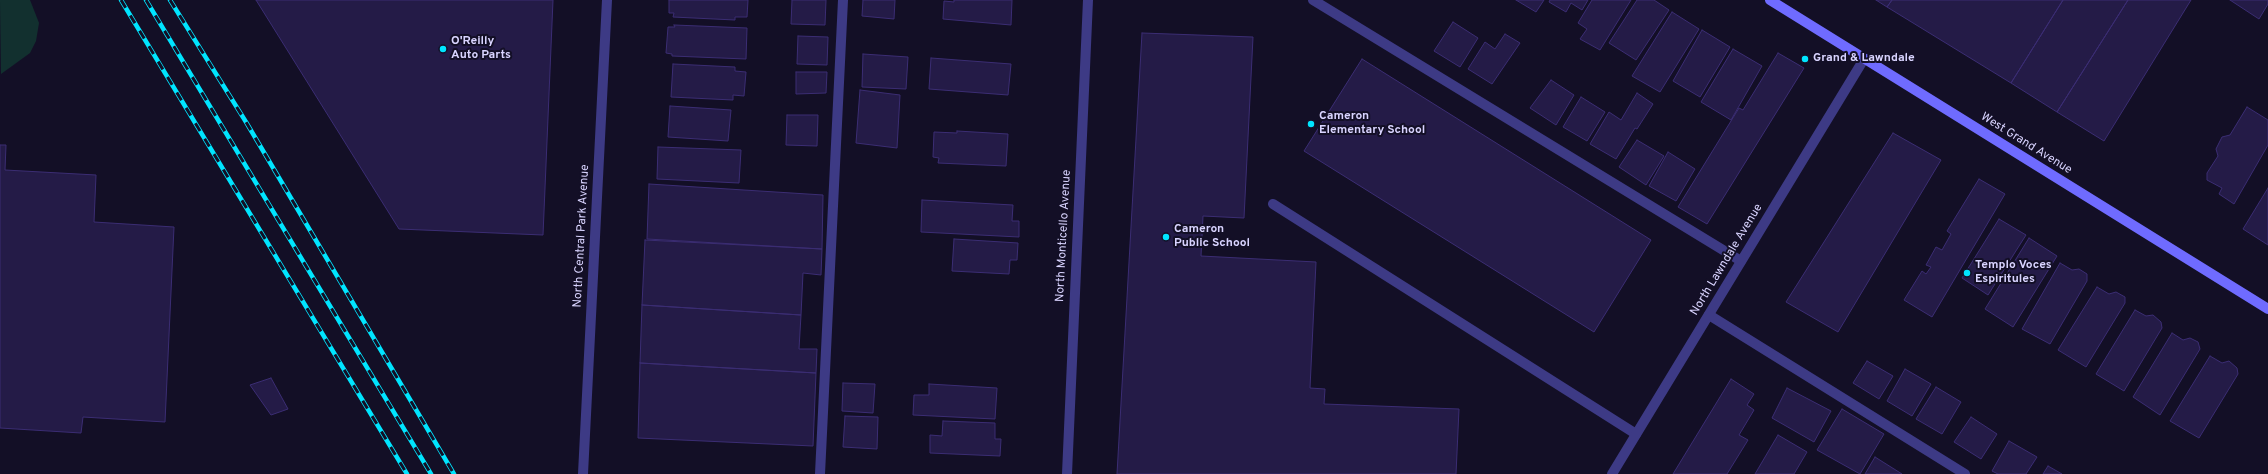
<!DOCTYPE html>
<style>
body{margin:0}
canvas{display:block;background:#130f26}
</style>
<canvas width="2268" height="474"></canvas>
<script>
const ctx = document.querySelector('canvas').getContext('2d');
ctx.lineJoin = 'round';
function paint(path, color) { ctx.fillStyle = color; ctx.fill(path, 'evenodd'); }
const poly = rows => new Path2D(rows.map(r => 'M' + r).join(''));
function strokePath(path, color, width, dash) { ctx.strokeStyle = color; ctx.lineWidth = width; ctx.lineCap = dash ? 'butt' : 'round'; ctx.setLineDash(dash || []); ctx.stroke(path); }
function label(font, color, halo, rows, align = 'center') {
  ctx.font = font + ' Overpass,sans-serif'; ctx.lineWidth = 4; ctx.setLineDash([]); ctx.textBaseline = 'middle'; ctx.strokeStyle = halo; ctx.fillStyle = color; for (const [text, x, y, turn = 0] of rows) {
    ctx.save(); ctx.translate(x, y); ctx.rotate((+turn || 0) * Math.PI / 180); ctx.textAlign = isNaN(turn) ? turn : align; if (halo) ctx.strokeText(text, 0, 0); ctx.fillText(text, 0, 0); ctx.restore();
  }
}
paint(poly([
 [0,0,30,0,39,23,36,41,30,53,1,74]
]), '#12302f');
const building = poly([
 [256,0,553,0,543,235,399,229,256,0],
 [669,0,748,0,747,17,735,17,735,20,673,17,674,13,669,13,669,0],
 [792,0,826,0,825,25,791,24,792,0],
 [863,0,895,0,894,19,862,16,863,0],
 [954,0,1012,0,1011,25,943,19,944,1,954,2,954,0],
 [1516,0,1544,0,1536,12,1516,0],
 [1550,0,1588,0,1582,10,1571,3,1566,12,1549,2,1550,0],
 [1592,0,1631,0,1600,50,1580,39,1587,29,1578,23,1592,0],
 [1637,0,1654,0,1669,10,1636,60,1609,43,1637,0],
 [1876,0,1892,0,1887,7,1876,0],
 [1892,0,2063,0,2011,83,1887,7,1892,0],
 [2063,0,2128,0,2057,112,2011,83,2063,0],
 [2128,0,2191,0,2104,141,2057,112,2128,0],
 [2230,0,2268,0,2268,4,2259,19,2230,0],
 [1672,12,1699,29,1660,92,1632,76,1672,12],
 [1453,22,1478,38,1460,67,1434,51,1453,22],
 [674,25,747,28,746,59,672,56,672,54,666,53,668,27,675,27,674,25],
 [1702,30,1730,47,1700,97,1673,81,1702,30],
 [1142,33,1253,37,1244,218,1203,216,1201,256,1316,262,1310,388,1325,389,1324,404,1459,409,1456,474,1117,474,1142,33],
 [1505,34,1520,43,1492,84,1468,69,1485,42,1495,49,1505,34],
 [798,36,828,37,827,65,797,64,798,36],
 [1733,49,1762,66,1731,120,1701,102,1733,49],
 [1778,53,1804,68,1707,224,1678,207,1739,108,1743,110,1778,53],
 [863,54,908,57,906,89,862,87,863,54],
 [931,58,1011,64,1008,95,929,89,931,58],
 [1362,59,1651,240,1594,332,1304,151,1362,59],
 [673,64,735,67,735,71,746,72,744,96,733,95,733,100,671,97,673,64],
 [796,72,827,72,826,93,796,94,796,72],
 [1551,80,1574,95,1556,125,1530,108,1551,80],
 [860,90,900,95,897,148,856,143,860,90],
 [1637,93,1653,104,1637,129,1635,128,1616,159,1590,144,1609,112,1621,120,1637,93],
 [1581,97,1605,112,1587,141,1563,127,1581,97],
 [670,106,731,110,728,141,668,137,670,106],
 [2247,107,2268,120,2268,145,2234,204,2219,194,2222,188,2207,180,2207,173,2218,156,2216,149,2222,137,2230,135,2247,107],
 [787,115,818,115,817,146,786,145,787,115],
 [957,131,1008,134,1006,166,938,163,939,158,933,157,934,132,957,133,957,131],
 [1893,133,1941,160,1838,332,1786,302,1893,133],
 [1637,140,1664,156,1646,185,1619,167,1637,140],
 [0,145,6,145,5,170,96,175,94,222,174,227,165,422,83,417,81,433,0,428,0,145],
 [658,147,741,150,739,183,657,179,658,147],
 [1668,152,1695,169,1676,201,1649,186,1668,152],
 [1979,179,2005,194,1932,317,1904,300,1922,271,1926,274,1931,267,1926,265,1936,247,1942,250,1951,234,1947,231,1979,179],
 [649,184,823,195,822,249,647,239,649,184],
 [2268,188,2268,245,2243,229,2268,188],
 [922,200,1013,205,1012,221,1019,221,1019,237,921,232,922,200],
 [1999,219,2026,235,1988,295,1962,278,1999,219],
 [2029,238,2057,256,2013,327,1985,309,2029,238],
 [954,239,1018,243,1017,260,1010,260,1009,274,952,271,954,239],
 [645,240,822,249,821,275,803,273,801,315,642,305,645,240],
 [2060,263,2072,270,2079,269,2087,274,2087,281,2050,344,2022,329,2060,263],
 [2097,287,2109,294,2116,292,2125,297,2125,303,2086,367,2058,350,2097,287],
 [642,305,801,315,799,349,817,349,816,373,640,363,642,305],
 [2135,310,2146,316,2153,315,2161,322,2162,328,2124,391,2096,374,2135,310],
 [2172,333,2183,340,2190,338,2198,342,2200,349,2160,415,2133,397,2172,333],
 [2210,356,2222,363,2229,361,2237,368,2238,374,2199,438,2170,421,2210,356],
 [1867,361,1893,376,1879,399,1853,383,1867,361],
 [640,363,816,373,813,446,638,438,640,363],
 [1905,369,1931,384,1912,416,1887,401,1905,369],
 [271,378,288,409,271,415,250,385,271,378],
 [1731,379,1754,394,1747,405,1754,410,1739,435,1748,440,1727,474,1673,474,1731,379],
 [843,383,875,384,873,413,842,411,843,383],
 [929,384,997,388,995,419,913,415,914,395,929,395,929,384],
 [1936,387,1961,402,1942,434,1916,419,1936,387],
 [1787,388,1831,411,1814,442,1772,418,1787,388],
 [1842,409,1884,434,1860,474,1817,450,1842,409],
 [845,416,878,417,877,449,843,447,845,416],
 [1971,417,1997,434,1981,459,1954,442,1971,417],
 [943,421,995,423,995,439,1001,439,1000,456,930,453,930,435,942,436,943,421],
 [1778,435,1807,452,1794,474,1755,474,1778,435],
 [2009,441,2037,457,2026,474,1998,474,1992,471,2009,441],
 [1875,457,1902,474,1865,474,1875,457],
 [2048,466,2062,474,2043,474,2048,466]
]);
paint(building, '#241b47');
strokePath(building, '#3b2d73', 1);
strokePath(poly([
 [1313,0,1741,261],
 [1273,204,1636,434],
 [1709,315,1965,474],
 [820,474,843,0]
]), '#3d3a85', 10);
strokePath(poly([
 [1067,474,1088,0],
 [1612,474,1864,59]
]), '#3d3a85', 10);
strokePath(poly([
 [583,474,607,0]
]), '#3d3a85', 10);
strokePath(poly([
 [1770,0,2268,309]
]), '#6f6bff', 10);
const rail = poly([
 [121,0,407,474],
 [146,0,431,474],
 [170,0,246,122,454,474]
]);
strokePath(rail, '#00e5ff', 4.5);
strokePath(rail, '#130f26', 3, [9]);
for (const [x, y, r, color] of [
 [443,49,4,"#00e5ff"],
 [1805,59,4,"#00e5ff"],
 [1311,124,4,"#00e5ff"],
 [1166,237,4,"#00e5ff"],
 [1967,273,4,"#00e5ff"]
]) { const dot = new Path2D(); dot.arc(x, y, r, 0, 2 * Math.PI); ctx.fillStyle = color; ctx.fill(dot); strokePath(dot, '#130f26', 1.5); }
label('bold 12px', '#d9d4ff', '#130f26', [
 ["O'Reilly",451,42],
 ["Auto Parts",451,56],
 ["Grand & Lawndale",1813,59],
 ["Cameron",1319,117],
 ["Elementary School",1319,131],
 ["Cameron",1174,230],
 ["Public School",1174,244],
 ["Templo Voces",1975,266],
 ["Espiritules",1975,280]
], 'left');
label('12px', '#d9d4ff', '#130f26', [
 ["West Grand Avenue",2026,144,32],
 ["North Central Park Avenue",582,236,-87],
 ["North Monticello Avenue",1064,236,-87],
 ["North Lawndale Avenue",1727,260,-59]
]);
</script>
